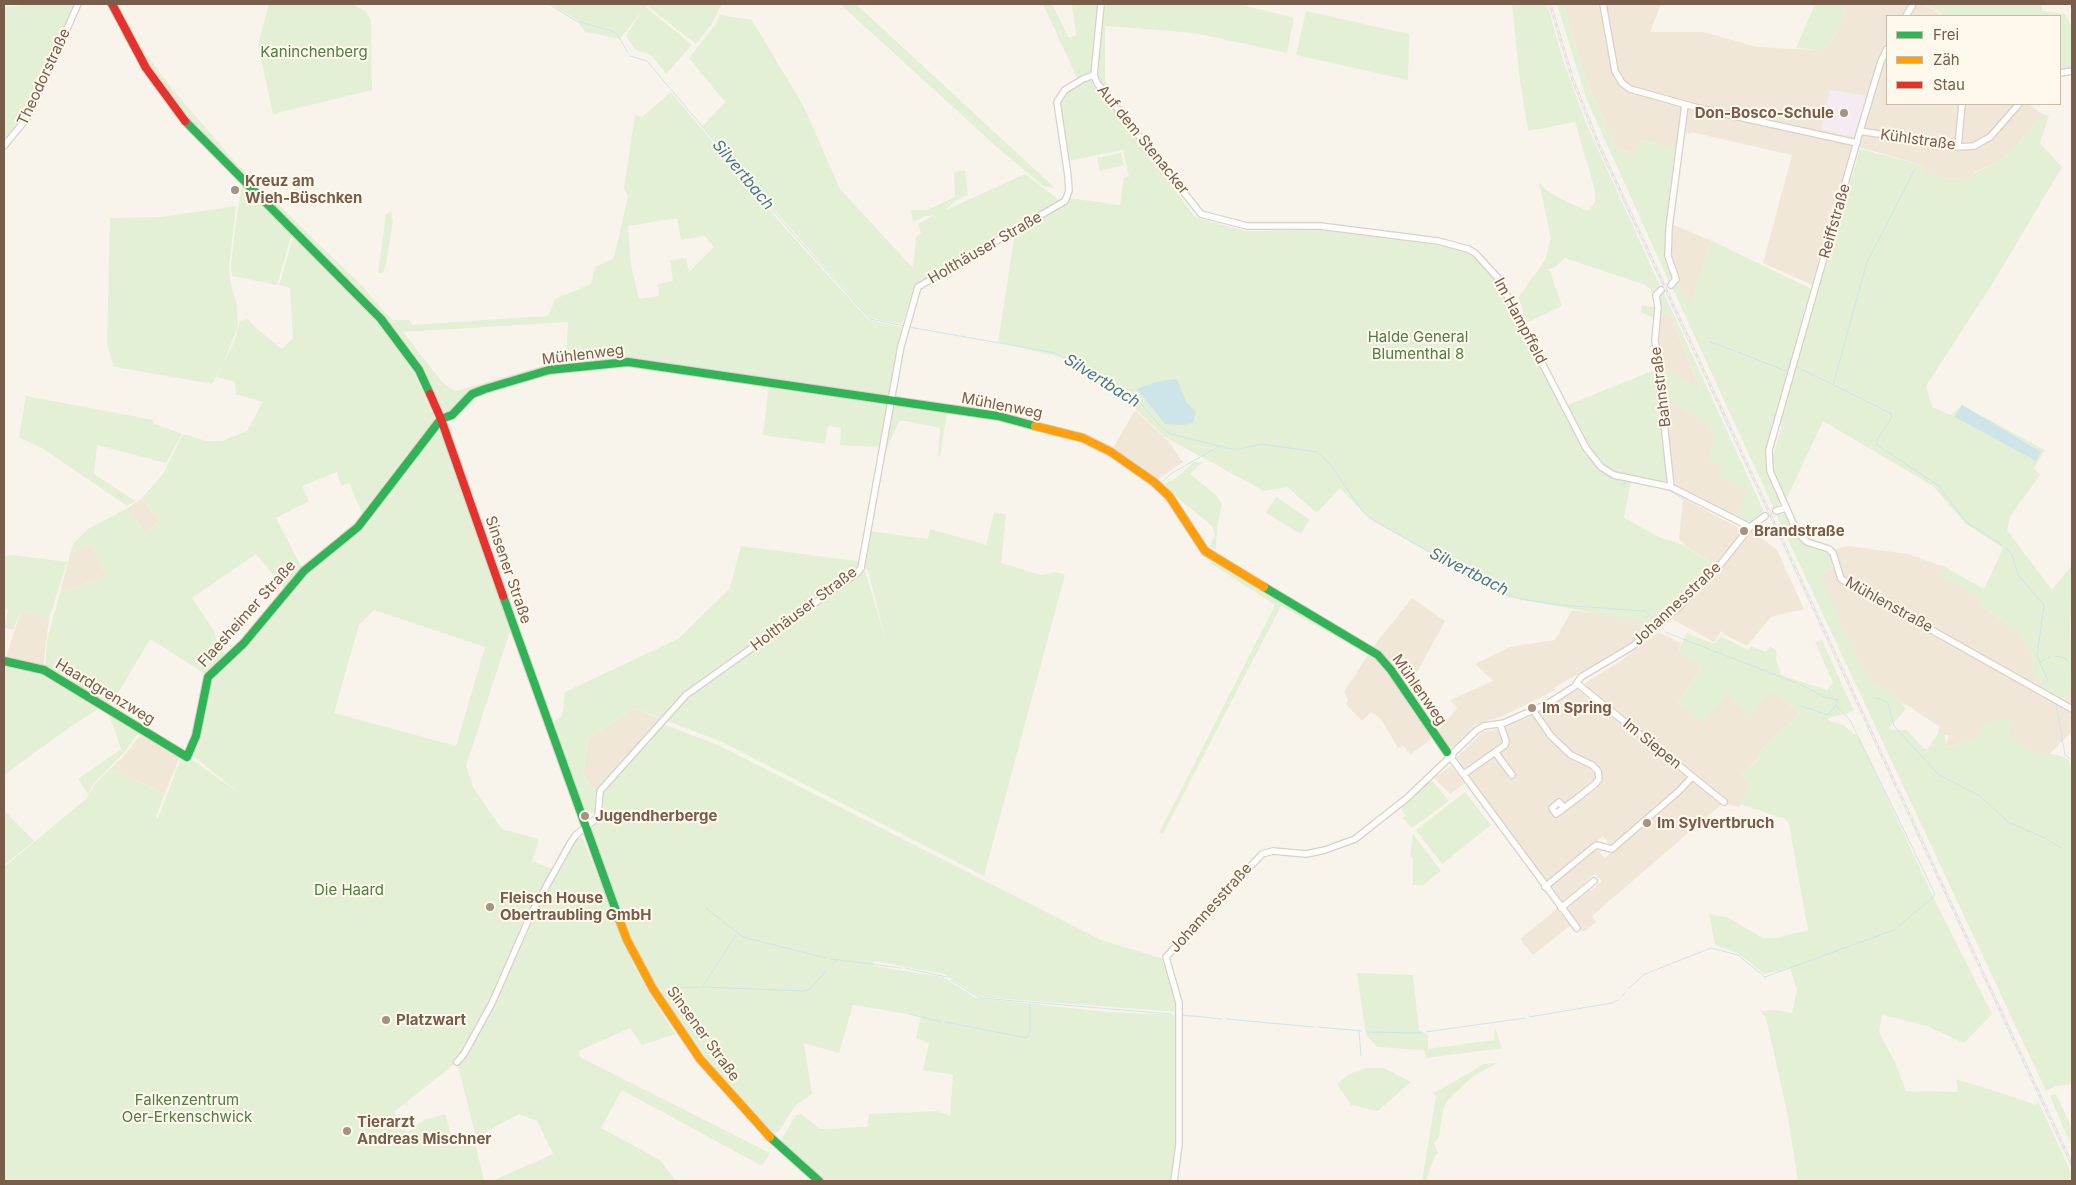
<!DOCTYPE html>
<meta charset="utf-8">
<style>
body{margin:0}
#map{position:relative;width:2076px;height:1185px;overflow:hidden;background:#f8f4eb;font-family:Inter,sans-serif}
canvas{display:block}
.frame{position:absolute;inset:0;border:5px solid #785d4a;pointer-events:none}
.legend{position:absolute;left:1886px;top:15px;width:175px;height:90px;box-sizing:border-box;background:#fff9ed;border:1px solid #c9bbac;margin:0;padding:6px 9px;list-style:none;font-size:15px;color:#785d4a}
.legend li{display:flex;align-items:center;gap:10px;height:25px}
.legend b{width:25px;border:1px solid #c9bbac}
</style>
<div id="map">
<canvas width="2076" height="1185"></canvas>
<div class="frame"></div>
<ul class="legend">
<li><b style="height:6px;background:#30b455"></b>Frei</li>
<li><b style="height:6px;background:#ff9f0a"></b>Zäh</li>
<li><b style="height:6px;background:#e5322d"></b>Stau</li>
</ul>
</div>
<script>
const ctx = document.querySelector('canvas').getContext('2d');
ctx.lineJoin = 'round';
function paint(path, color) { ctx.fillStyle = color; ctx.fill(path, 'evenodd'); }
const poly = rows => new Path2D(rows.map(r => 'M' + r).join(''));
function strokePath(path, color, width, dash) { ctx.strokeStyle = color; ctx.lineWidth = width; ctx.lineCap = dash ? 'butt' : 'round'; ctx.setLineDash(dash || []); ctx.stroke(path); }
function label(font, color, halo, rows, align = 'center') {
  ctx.font = font + ' Inter,sans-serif'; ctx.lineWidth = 4; ctx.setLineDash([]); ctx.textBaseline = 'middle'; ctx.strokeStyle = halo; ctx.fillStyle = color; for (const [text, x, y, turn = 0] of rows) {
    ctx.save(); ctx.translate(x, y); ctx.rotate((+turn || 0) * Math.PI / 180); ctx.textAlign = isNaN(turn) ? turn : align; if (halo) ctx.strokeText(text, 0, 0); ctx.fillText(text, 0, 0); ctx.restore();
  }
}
paint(poly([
 [1563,4,1661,4,1650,32,1703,32,1757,47,1816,50,1830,45,1849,4,1923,4,1941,14,1940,16,1887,16,1887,104,2028,104,2043,114,2012,151,1999,162,1974,172,1972,177,1949,179,1922,174,1925,166,1852,145,1812,285,1763,263,1792,155,1691,132,1691,134,1683,132,1681,150,1641,140,1638,154,1616,149,1585,77],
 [1671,224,1712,241,1690,306,1677,282,1669,255],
 [1659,313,1670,314,1700,389,1659,364,1657,341],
 [1664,396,1705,424,1715,435,1709,460,1721,465,1747,489,1738,519,1674,485],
 [1136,411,1168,441,1183,462,1157,480,1113,448,1134,412],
 [142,498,160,521,146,533,126,509],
 [1683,498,1744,531,1716,566,1684,545,1679,539],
 [1752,531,1777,550,1804,609,1771,617,1747,646,1725,635,1721,631,1714,642,1672,619,1710,581],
 [92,544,106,576,60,593,70,554],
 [1847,546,1908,554,1945,567,1941,575,1981,599,1978,603,2019,633,2034,659,2032,670,2041,683,2065,702,2072,682,2072,731,2048,756,2031,752,2017,744,2008,730,2012,724,1991,722,1979,733,1982,734,1977,739,1945,747,1949,736,1938,731,1940,727,1911,708,1870,685,1855,657,1820,575,1833,567,1833,550],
 [1412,598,1445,621,1408,689,1389,662,1373,647],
 [1572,610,1643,621,1648,627,1637,639,1554,688,1555,690,1503,716,1475,725,1456,746,1449,747,1437,732,1457,708,1450,700,1493,681,1475,664,1510,647,1555,640],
 [21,611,49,619,43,669,5,660],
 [1658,632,1681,643,1678,652,1700,664,1698,674,1678,703,1703,722,1725,695,1772,691,1800,713,1758,754,1760,756,1741,776,1751,784,1739,807,1723,803,1592,916,1596,922,1583,932,1565,910,1566,907,1588,888,1590,891,1602,881,1595,874,1584,883,1586,885,1564,904,1561,905,1550,890,1550,887,1596,849,1605,858,1681,794,1692,778,1585,686,1586,682,1621,661],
 [1369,653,1387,669,1432,738,1410,755,1404,746,1398,748,1381,719,1371,712,1362,721,1346,705,1348,700,1344,692],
 [1578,690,1691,777,1611,846,1603,836,1545,882,1467,774,1494,756,1509,774,1509,779,1516,774,1511,772,1499,754,1508,742,1503,728,1534,715,1549,737,1566,754,1592,767,1596,773,1594,783,1567,804,1559,800,1549,807,1555,816,1558,816,1598,784,1600,774,1595,765,1571,753,1555,738,1538,713],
 [634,708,660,719,596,792,583,776,588,739],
 [1499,729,1504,743,1465,771,1457,757,1483,732],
 [142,733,181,754,165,793,110,769,124,756],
 [1451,766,1465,783,1450,794,1434,778],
 [1557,909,1571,925,1533,955,1520,939]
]), '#f1e7d8');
paint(poly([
 [1830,90,1868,96,1857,135,1853,137,1821,130]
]), '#f5ebf3');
paint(poly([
 [29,4,75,5,24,115,4,141,4,7],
 [115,4,118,4,137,41,172,89,237,164,361,285,392,320,409,320,412,325,548,316,555,299,591,284,595,267,613,259,616,249,628,197,624,188,635,115,642,117,671,92,784,227,869,320,902,327,888,397,739,377,742,374,739,373,737,376,644,363,550,368,549,364,566,360,568,322,403,332,443,383,455,391,542,366,543,369,471,391,448,412,443,411,427,377,398,333,354,287,185,118,145,62],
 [677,218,681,240,705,236,714,247,689,272,686,258,670,260,673,281,658,284,659,296,639,299,631,265,628,226],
 [269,4,352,4,366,11,371,21,372,90,273,114,258,45],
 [551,4,722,4,711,25,696,44,646,5,645,6,692,45,666,74,652,56,636,50,626,36,641,12,620,39,585,32,577,20],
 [840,4,856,4,1055,188,1043,186,999,149],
 [1043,4,1052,4,1069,38,1076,35,1072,4,1099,4,1095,65,1087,76,1078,80],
 [1102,4,1239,4,1294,18,1287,53,1195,33,1105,26,1105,80,1110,91,1126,113,1158,167,1195,217,1245,231,1320,230,1444,246,1469,253,1497,278,1565,406,1657,369,1669,483,1632,475,1624,518,1659,537,1683,545,1716,566,1677,608,1652,628,1643,621,1598,615,1580,610,1506,597,1369,518,1340,488,1317,513,1287,487,1264,491,1165,437,1114,389,1060,357,998,342,1015,233,1069,198,1120,205,1124,176,1129,177,1123,150,1067,161,1058,102,1063,94,1084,79,1096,76],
 [1512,4,1547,4,1563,60,1586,123,1661,288,1657,291,1656,319,1641,312,1642,305,1653,307,1655,304,1651,290,1646,285,1565,258,1554,268,1549,269,1562,306,1528,322,1518,298,1545,260,1551,239,1539,182,1546,190,1565,201,1588,211,1595,202,1595,190,1575,122,1528,131,1519,74],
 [1557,4,1563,4,1585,77,1616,149,1637,154,1640,140,1679,149,1668,239,1675,279,1670,284,1586,98],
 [1815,4,1849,4,1830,45,1816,50,1796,48],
 [1923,4,2042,4,2042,11,2065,14,2072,27,2072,69,2060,71,2060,16,1940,16,1941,13],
 [1306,11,1409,34,1408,80,1296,55],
 [720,15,752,20,804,107,840,189,913,268,916,237,921,233,918,224,935,215,925,216,913,222,911,210,927,210,955,197,954,172,965,170,968,195,955,201,946,210,1025,174,1060,201,915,289,902,324,870,318,754,187,703,126,725,102,689,58,715,25],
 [2043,114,2049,116,2040,143,2062,167,1996,278,1926,386,1932,407,1951,415,1962,405,2045,450,2034,468,2040,475,2011,515,2007,530,2052,590,2072,565,2070,631,2072,682,2065,702,2040,687,2041,683,2032,670,2034,659,2019,633,1978,603,1980,599,1941,575,1945,567,1984,589,2003,548,1966,524,1933,486,1823,421,1786,500,1773,470,1773,456,1782,426,1774,423,1765,463,1780,501,1778,507,1774,509,1672,287,1677,282,1690,305,1712,241,1818,292,1860,149,1925,166,1923,174,1949,179,1972,177,1974,173,1999,162,2012,151],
 [1121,153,1124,165,1100,171,1097,158],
 [242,184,292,233,277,285,232,276,231,267,235,228],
 [236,206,229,267,231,285,237,305,238,326,223,365,212,384,114,367,107,344,110,218,161,217],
 [391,211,393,221,386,264,383,273,378,273,386,214],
 [294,235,395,341,412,368,436,421,364,518,349,483,341,486,337,472,302,486,309,501,276,518,303,570,287,592,256,554,192,598,214,631,218,647,228,656,207,675,150,639,109,709,45,670,47,640,60,593,106,576,92,544,70,554,73,544,88,529,126,509,146,533,160,521,142,498,163,474,183,434,206,441,222,441,247,431,263,402,236,394,235,382,217,377,234,342,240,321,248,319,256,328,282,349,293,338,290,288,279,285],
 [1663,291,1765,514,1750,523,1738,519,1746,489,1719,478,1721,465,1709,460,1715,435,1705,424,1664,396,1659,364,1700,388,1670,314,1659,313,1658,299,1659,293],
 [769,384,888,403,881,444,877,447,840,445,841,428,828,426,825,444,763,435],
 [26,396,154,420,153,423,182,434,166,463,97,445,94,474,136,501,127,506,42,448,19,437],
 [891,404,947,413,940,457,938,456,940,428,905,421,899,421,884,455],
 [439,423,511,628,466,766,474,789,502,829,539,839,532,861,553,869,528,915,509,960,514,962,535,916,573,844,577,839,582,837,613,912,621,939,641,979,675,1034,642,1045,630,1028,579,1051,580,1057,770,1153,762,1166,622,1090,601,1128,660,1160,676,1181,492,1181,553,1154,537,1121,519,1114,476,1137,457,1062,394,1112,407,1133,424,1120,445,1114,452,1138,473,1133,484,1181,4,1181,4,867,86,799,95,784,110,769,165,793,156,817,158,819,182,755,197,763,239,793,193,756,206,682,304,571,358,527],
 [374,610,485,647,456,746,334,713,359,625],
 [1194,462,1203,462,1190,474,1216,495,1222,504,1217,527,1216,549,1210,546,1215,535,1212,526,1168,490,1165,483,1174,480],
 [1276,497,1309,519,1301,534,1266,513],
 [994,512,1006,514,1001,563,1041,575,1056,572,1065,575,984,876,722,742,634,708,588,739,583,776,596,792,595,813,583,814,552,723,562,716,565,692,678,639,730,588,741,546,857,561,865,571,886,641,868,571,862,563,868,531,928,539,930,529,986,545],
 [1780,513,1786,514,1800,539,1830,554,1833,567,1820,575,1857,657,1870,679,1897,696,1906,709,1889,728,1893,730,1907,730,1923,748,1928,749,1939,731,1945,733,1946,747,1977,739,1981,734,1978,733,1984,726,1991,722,2010,719,2012,723,2008,730,2018,744,2031,752,2058,755,2069,760,2072,776,2072,1084,2055,1086,2046,1091,1776,514],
 [13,555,67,562,49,619,21,611,13,630,4,628,8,610,4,609,4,556],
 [1210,563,1218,564,1369,653,1365,653,1281,606,1163,834,1159,833,1275,605],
 [1687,633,1714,644,1721,636,1748,650,1751,646,1766,652,1770,646,1777,652,1776,659,1781,675,1827,690,1833,683,1815,642,1822,640,1854,711,1829,718,1828,720,1845,726,1854,734,1857,733,1936,903,1992,1014,1964,1043,1927,1026,1882,1015,1879,1032,1895,1062,1906,1091,1958,1092,1956,1079,2029,1102,2034,1105,2039,1103,2072,1175,2072,1181,1798,1181,1787,1112,1766,1018,1760,1011,1777,1010,1792,1013,1797,989,1790,969,1764,974,1738,953,1715,945,1709,914,1727,917,1763,938,1776,938,1808,930,1789,824,1785,819,1740,804,1751,784,1741,776,1760,757,1758,754,1800,713,1772,691,1749,717,1725,695,1703,723,1678,703,1698,674,1700,664,1678,652],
 [4,664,44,671,101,707,70,727,4,775],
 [108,712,140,731,123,754,94,783,88,794,78,779,121,749],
 [663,724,720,746,1101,940,1164,959,1175,988,1177,1012,980,997,944,974,874,961,873,966,943,977,976,998,1109,1012,1178,1015,1180,1104,1174,1181,824,1181,815,1174,782,1144,783,1137,796,1115,801,1114,820,1129,867,1127,869,1114,936,1111,950,1116,953,1075,923,1070,929,1043,916,1038,921,1016,853,1005,839,1053,804,1043,812,1094,796,1105,778,1132,771,1134,722,1079,663,1001,630,937,589,831,601,817,604,791],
 [1431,779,1449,801,1412,828,1403,818,1406,816,1399,806],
 [1465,792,1491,825,1442,864,1416,830],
 [4,810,34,841,4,865],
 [1413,834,1441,871,1423,885,1413,885,1413,857,1410,856],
 [1357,973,1413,975,1419,1030,1428,1035,1428,1049,1494,1040,1495,1028,1502,1048,1426,1058,1424,1050,1377,1047,1366,1035],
 [1498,1063,1473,1076,1447,1101,1443,1110,1439,1138,1434,1143,1438,1153,1435,1156,1426,1181,1422,1181,1436,1096,1432,1092,1438,1091,1484,1064],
 [1366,1068,1384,1068,1411,1082,1378,1111,1351,1105,1337,1084,1349,1074],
 [2056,1094,2072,1128,2072,1148,2050,1096]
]), '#e3f0d6');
paint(poly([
 [1177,379,1186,402,1196,412,1193,423,1183,425,1165,424,1137,389,1156,382],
 [1962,405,2041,452,2036,461,1955,417]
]), '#cde5e9');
strokePath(poly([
 [549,4,576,21,612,31,617,34,628,53],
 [630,56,647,61,787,227,870,319,905,326],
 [909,327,1056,353,1140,403,1163,429,1171,434,1231,449,1239,449,1261,444,1317,452,1330,464,1363,512,1373,520,1502,593,1521,599,1560,605,1644,611,1656,620],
 [1710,342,1735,351],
 [1738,352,1786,371,1790,365],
 [1797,367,1890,413,1892,417,1877,440,1877,445,1939,486,1966,522,2002,545],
 [1833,385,1867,262,1915,169],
 [1161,483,1172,473,1218,447],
 [1621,486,1628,481],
 [1666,489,1684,499],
 [2007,549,2012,554,2018,575,2044,605,2037,656,2048,681],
 [1665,632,1804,686,1824,697,1838,700],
 [2055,656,2065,658,2072,666],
 [2040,662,2050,657],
 [1877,698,1887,702,1889,707,1894,726,1939,775,1980,796,2008,822,2043,837,2061,848],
 [1837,700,1836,705,1850,720,1856,732],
 [2056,703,2065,755,2072,760],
 [1801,706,1828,715,1836,705],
 [706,908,743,937,826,958],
 [831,959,901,968],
 [832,964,837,960],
 [905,968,947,977],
 [951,980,980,998,1171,1014],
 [703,986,736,935],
 [671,988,703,987,803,991,809,990,826,971],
 [1629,988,1645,974,1711,948,1738,955,1765,977,1894,930,1932,898,1935,894,1933,890,1858,736],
 [1622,996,1625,993],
 [909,1014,942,1022],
 [1182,1015,1222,1019],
 [1529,1017,1612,1003,1618,1000],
 [1226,1019,1314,1027],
 [946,1022,1027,1038,1030,1031,1030,1004],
 [1318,1027,1362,1031],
 [1359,1031,1361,1056],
 [1368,1032,1422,1033],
 [1426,1032,1525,1018]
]), '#cde5e9', 1);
strokePath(poly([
 [1661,290,1671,285]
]), '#d8cec3', 5.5, [5.5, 3]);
const street = poly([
 [1101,4,1094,75,1097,83,1201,214,1247,226,1320,226,1438,241,1468,249,1475,253,1498,278,1586,448,1601,467,1614,475,1671,487,1750,527],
 [1603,4,1615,71,1622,83,1630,89,1698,108,1857,143],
 [1906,16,1913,4],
 [1887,49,1881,61,1860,131,1769,450,1770,471,1797,532,1807,542,1829,549,1833,553,1841,579,2072,709],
 [2060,73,2072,71],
 [1860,131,1958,147,1974,146,1990,137,2019,104],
 [4,146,28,117,78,4],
 [1958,147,1962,104],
 [1671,285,1676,279,1668,256,1669,228,1685,105],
 [1661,290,1656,295,1658,308,1655,340,1671,487],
 [1776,511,1786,508],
 [1579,685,1724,802],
 [1533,710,1551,736,1571,755,1592,765,1598,771,1599,779,1595,784,1580,796,1564,808,1559,802,1552,808,1556,814,1564,808],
 [1495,752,1512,775],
 [1453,753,1477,730,1484,726,1504,723,1547,704,1574,687,1581,677,1633,646,1678,608,1716,566,1720,565,1750,527,1765,516],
 [1452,759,1577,928],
 [1464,774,1505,745,1506,741,1500,724],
 [1545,887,1596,845,1612,849,1679,791,1692,777],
 [1561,908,1594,881],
 [457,1062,464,1054,492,1003,532,912,571,842,576,835,598,817,600,791,686,695,857,573,861,568,901,346,918,287,1065,201,1069,191,1068,176,1057,102,1065,90,1083,79,1094,75],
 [1174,1181,1179,1145,1179,1003,1166,957,1262,854,1273,851,1306,854,1325,850,1355,839,1407,798,1448,759,1452,758,1453,753]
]);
const fast = poly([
 [185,121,381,319,419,370,430,394],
 [441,419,452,415,472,394,485,389,549,370,628,362,998,416,1035,426],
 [1264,587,1378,655,1391,670,1447,752],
 [503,596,619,919],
 [4,661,44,670,187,757,196,736,208,677,244,643,304,571,358,527,441,419],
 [770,1137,819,1181]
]);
const slow = poly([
 [1035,426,1083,438,1111,452,1154,482,1169,496,1205,551,1264,587],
 [619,919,627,940,653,989,700,1059,770,1137]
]);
const jam = poly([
 [112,4,146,68,185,121],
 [430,394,441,419,503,596]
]);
strokePath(street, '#d7d1c9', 8);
strokePath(fast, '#d8d1c9', 10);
strokePath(slow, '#d8d1c9', 10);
strokePath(jam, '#d8d1c9', 10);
strokePath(street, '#fefdfc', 5.5);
strokePath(fast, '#30b455', 8);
strokePath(slow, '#ff9f0a', 8);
strokePath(jam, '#e5322d', 8);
const rail = poly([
 [1550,4,1573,80,1598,143,2072,1165]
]);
strokePath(rail, '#e5e3e5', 3);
strokePath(rail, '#fff9ed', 1, [4]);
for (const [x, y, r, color] of [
 [1844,113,5,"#a59282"],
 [235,190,5,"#a59282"],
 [1744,531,5,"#a59282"],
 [1532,708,5,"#a59282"],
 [585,816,5,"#a59282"],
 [1647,823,5,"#a59282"],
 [490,907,5,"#a59282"],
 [386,1020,5,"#a59282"],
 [347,1131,5,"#a59282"]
]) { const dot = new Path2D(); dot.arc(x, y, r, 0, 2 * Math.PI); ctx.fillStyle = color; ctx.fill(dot); strokePath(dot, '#fff9ed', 2); }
label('15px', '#4f7e41', '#fff9ed', [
 ["Kaninchenberg",314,52],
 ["Halde General",1418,337],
 ["Blumenthal 8",1418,354],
 ["Die Haard",349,890],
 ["Falkenzentrum",187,1100],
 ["Oer-Erkenschwick",187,1117]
]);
label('15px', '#785d4a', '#fff9ed', [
 ["Theodorstraße",44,77,-65],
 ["Auf dem Stenacker",1143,140,51],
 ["Kühlstraße",1918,140,8],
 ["Reiffstraße",1835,221,-74],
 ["Holthäuser Straße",985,248,-30],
 ["Im Hampffeld",1520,321,62],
 ["Mühlenweg",583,355,-7],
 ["Bahnstraße",1661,387,-97],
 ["Mühlenweg",1002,406,11],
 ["Sinsener Straße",508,570,71],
 ["Johannesstraße",1677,604,-43],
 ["Mühlenstraße",1889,605,29],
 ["Holthäuser Straße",804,609,-37],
 ["Flaesheimer Straße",247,614,-48],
 ["Mühlenweg",1419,690,55],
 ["Haardgrenzweg",105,692,31],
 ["Im Siepen",1652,744,39],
 ["Johannesstraße",1211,908,-48],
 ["Sinsener Straße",703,1034,54]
]);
label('bold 15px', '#785d4a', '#fff9ed', [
 ["Don-Bosco-Schule",1834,113,"right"],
 ["Kreuz am",245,181],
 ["Wieh-Büschken",245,198],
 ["Brandstraße",1754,531],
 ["Im Spring",1542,708],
 ["Jugendherberge",595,816],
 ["Im Sylvertbruch",1657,823],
 ["Fleisch House",500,898],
 ["Obertraubling GmbH",500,915],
 ["Platzwart",396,1020],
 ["Tierarzt",357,1122],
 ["Andreas Mischner",357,1139]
], 'left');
label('italic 16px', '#427a8c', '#fff9ed', [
 ["Silvertbach",743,175,50],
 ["Silvertbach",1102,381,32],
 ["Silvertbach",1469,572,27]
]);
</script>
